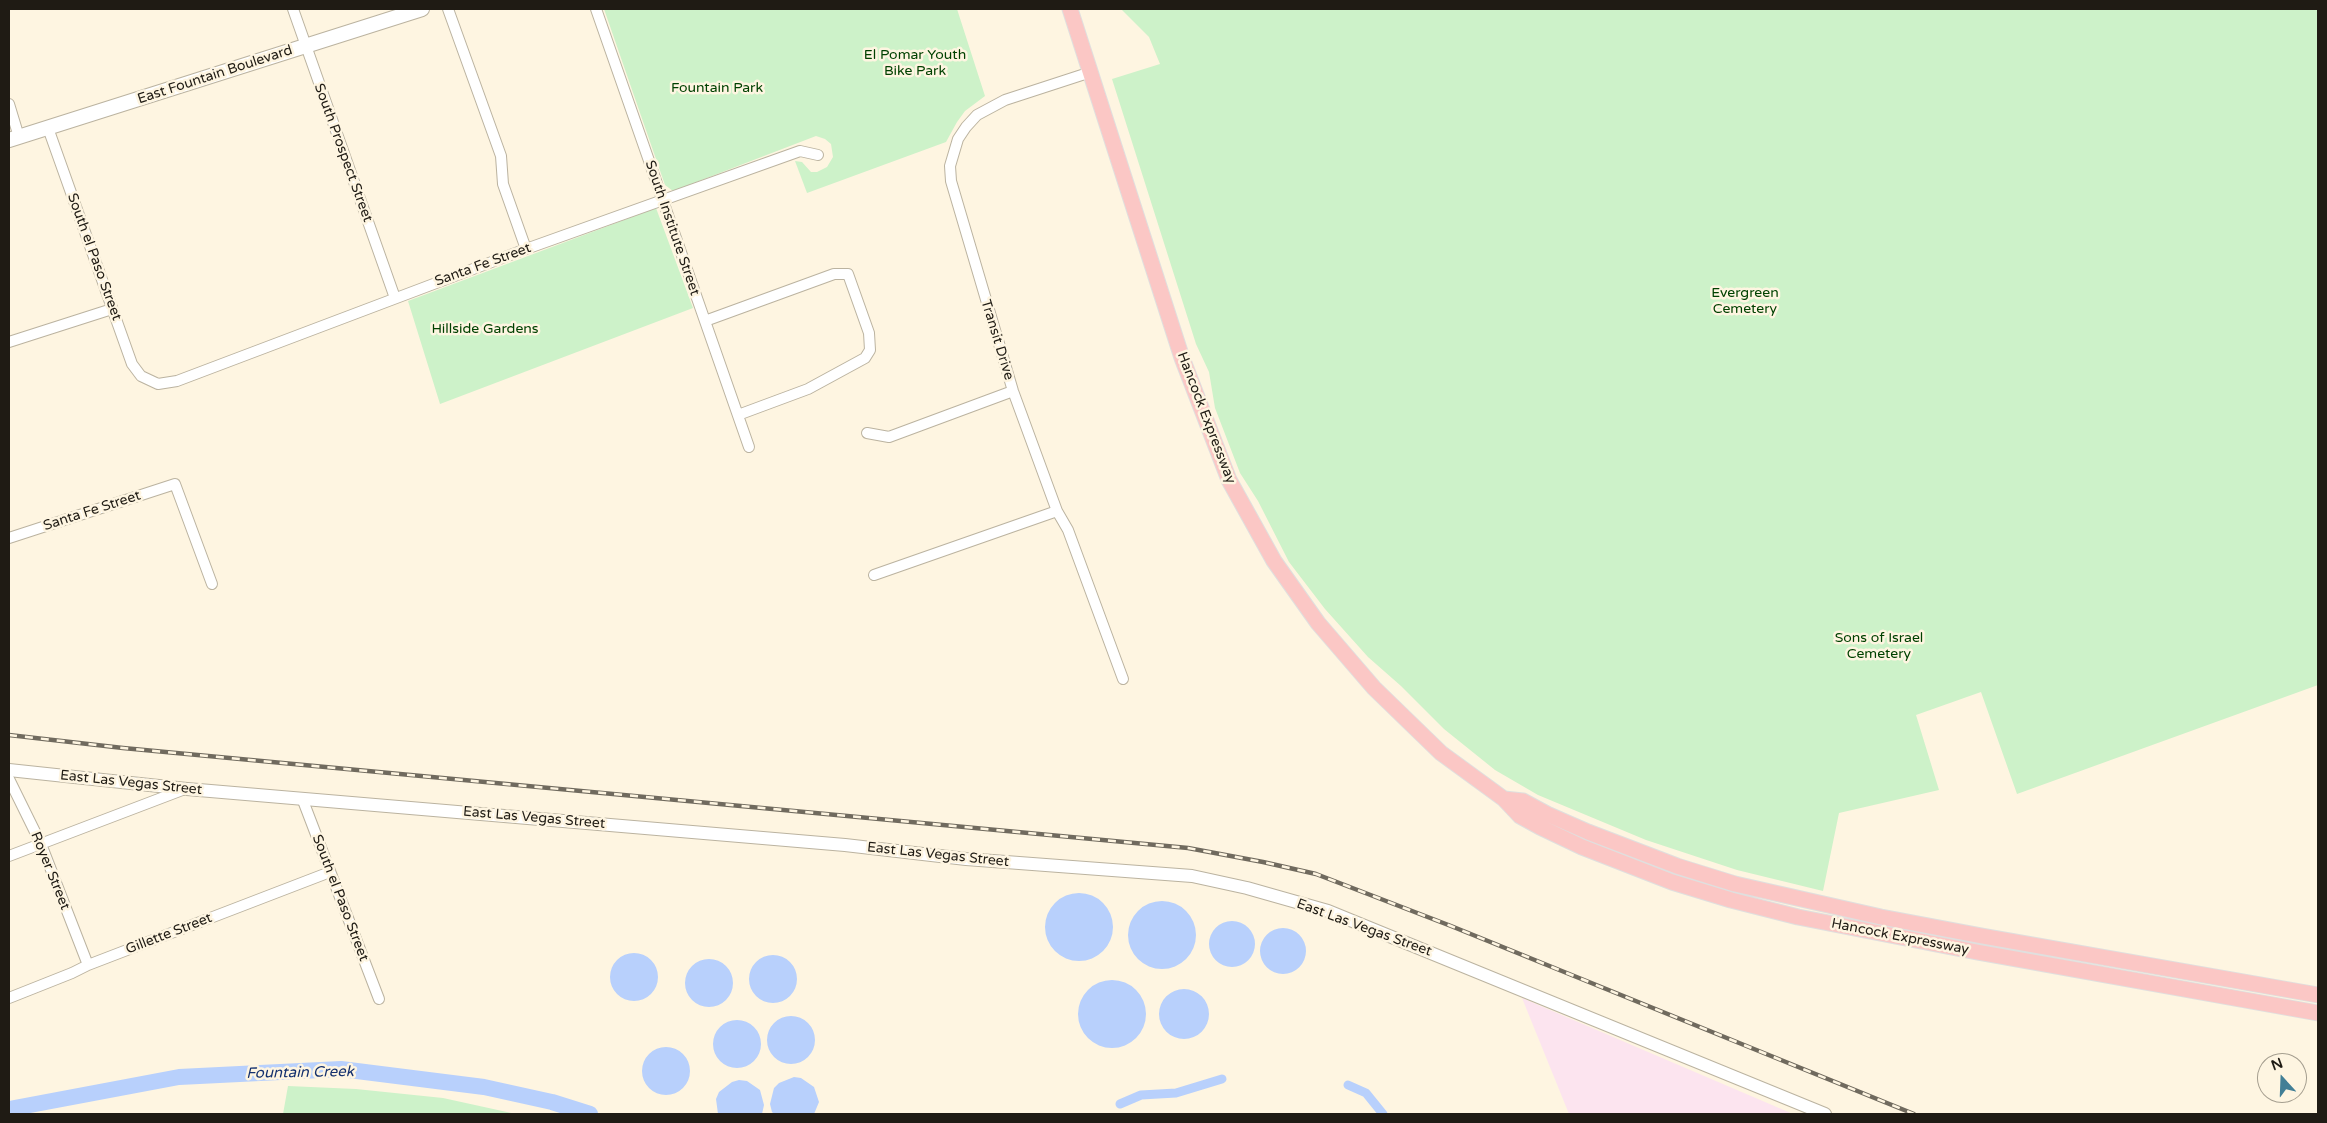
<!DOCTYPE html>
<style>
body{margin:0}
#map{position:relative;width:2327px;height:1123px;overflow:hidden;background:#fef5e1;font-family:"Varela Round",sans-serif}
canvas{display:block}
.frame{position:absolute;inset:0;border:10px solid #1f1b14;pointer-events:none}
.north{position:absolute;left:2257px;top:1053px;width:50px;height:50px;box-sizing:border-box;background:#fef5e1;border:1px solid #a59e8f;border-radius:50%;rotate:340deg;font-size:14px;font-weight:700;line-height:20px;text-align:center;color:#1f1b14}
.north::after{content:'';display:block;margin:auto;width:18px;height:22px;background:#427f96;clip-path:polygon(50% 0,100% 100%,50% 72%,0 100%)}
</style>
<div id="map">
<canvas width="2327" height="1123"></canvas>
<div class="frame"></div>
<div class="north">N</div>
</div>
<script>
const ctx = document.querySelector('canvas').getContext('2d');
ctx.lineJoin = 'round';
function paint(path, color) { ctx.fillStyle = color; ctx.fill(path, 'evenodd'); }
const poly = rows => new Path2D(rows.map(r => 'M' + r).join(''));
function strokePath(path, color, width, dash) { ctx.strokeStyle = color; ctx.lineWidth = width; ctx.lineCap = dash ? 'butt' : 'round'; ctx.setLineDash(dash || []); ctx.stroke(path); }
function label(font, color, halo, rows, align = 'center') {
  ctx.font = font + ' "Varela Round",sans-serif'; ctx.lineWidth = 5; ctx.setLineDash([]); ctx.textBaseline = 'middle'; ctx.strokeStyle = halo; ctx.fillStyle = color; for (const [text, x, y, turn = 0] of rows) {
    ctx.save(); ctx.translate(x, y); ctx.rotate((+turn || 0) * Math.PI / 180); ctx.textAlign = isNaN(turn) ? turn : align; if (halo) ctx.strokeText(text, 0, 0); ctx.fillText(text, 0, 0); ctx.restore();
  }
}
paint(poly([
 [1522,998,1793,1114,1569,1114]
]), '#fce4ef');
paint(poly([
 [604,9,957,9,985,96,965,111,957,122,946,142,807,193,795,161,802,162,811,172,817,172,827,167,833,157,831,144,825,139,816,136,673,191,665,185],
 [1121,9,2318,9,2318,685,2017,794,1981,692,1916,715,1939,790,1839,813,1823,891,1737,870,1646,840,1538,795,1495,770,1444,729,1401,686,1368,657,1325,609,1289,562,1258,501,1240,473,1215,408,1209,372,1196,344,1112,79,1160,64,1149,37],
 [656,208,693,308,440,404,408,301],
 [288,1086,356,1089,443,1098,516,1114,283,1114]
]), '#cdf2c9');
paint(poly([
 '1045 927a34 34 0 1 1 68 0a34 34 0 1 1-68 0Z',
 '1128 935a34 34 0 1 1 68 0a34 34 0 1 1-68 0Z',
 '1209 944a23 23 0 1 1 46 0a23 23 0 1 1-46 0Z',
 '1260 951a23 23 0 1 1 46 0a23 23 0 1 1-46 0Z',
 '610 977a24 24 0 1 1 48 0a24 24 0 1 1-48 0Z',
 '749 979a24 24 0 1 1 48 0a24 24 0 1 1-48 0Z',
 '685 983a24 24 0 1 1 48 0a24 24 0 1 1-48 0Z',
 '1078 1014a34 34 0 1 1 68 0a34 34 0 1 1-68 0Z',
 '1159 1014a25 25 0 1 1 50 0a25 25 0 1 1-50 0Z',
 '767 1040a24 24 0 1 1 48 0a24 24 0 1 1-48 0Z',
 '713 1044a24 24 0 1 1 48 0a24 24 0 1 1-48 0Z',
 '642 1071a24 24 0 1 1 48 0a24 24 0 1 1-48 0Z',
 [794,1077,801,1078,814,1087,819,1102,814,1114,774,1114,772,1112,770,1104,774,1088,779,1083],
 [739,1080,747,1081,760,1090,764,1105,762,1114,718,1114,716,1099,719,1092,732,1082]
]), '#b8d0fc');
strokePath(poly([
 [1348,1085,1366,1093,1383,1114],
 [1120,1104,1141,1095,1176,1093,1222,1079]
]), '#b8d0fc', 9);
strokePath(poly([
 [9,1109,179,1077,341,1069,484,1087,552,1102,590,1114]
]), '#b8d0fc', 16);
const minor = poly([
 [293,9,395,298],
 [448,9,501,156,503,184,526,249],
 [596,9,749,447],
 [1091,72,1005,100,977,115,966,127,958,139,950,166,951,181,1013,391,1057,511,1068,530,1123,679],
 [9,104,19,137],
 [48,128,132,364,141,376,158,384,177,381,526,249,800,151,818,155],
 [705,321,834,274,848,274,869,333,870,350,865,358,808,389,738,415],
 [9,342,112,309],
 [867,433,889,437,1013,391],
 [9,538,175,484,212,584],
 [874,575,1057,511],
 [9,779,41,844,88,965],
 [302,798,379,999],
 [9,856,185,789],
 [9,998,72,973,88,965,330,872]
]);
const tertiary = poly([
 [9,770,187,789,845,845,966,859,1192,876,1247,888,1328,911,1825,1114]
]);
const secondary = poly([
 [9,140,422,9]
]);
const primary = poly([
 [1070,9,1182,358,1229,480,1274,561,1318,623,1374,688,1441,753,1504,799,1520,816,1540,827,1582,847,1672,882,1731,900,1798,917,1977,952,2318,1013],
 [1504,799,1523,801,1547,814,1588,832,1677,866,1735,884,1881,917,1982,936,2318,995]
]);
strokePath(minor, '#bbb3a0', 12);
strokePath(tertiary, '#bbb3a0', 14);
strokePath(secondary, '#bbb3a0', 16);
strokePath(primary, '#e0dfde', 17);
strokePath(minor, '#fff', 10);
strokePath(tertiary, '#fff', 12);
strokePath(secondary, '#fff', 14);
strokePath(primary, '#fbc7c5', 15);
const rail = poly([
 [9,735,123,748,1188,848,1263,862,1316,874,1451,926,1914,1114]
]);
strokePath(rail, '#706a5e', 4.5);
strokePath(rail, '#fef5e1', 2.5, [8]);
label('14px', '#004100', '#fef5e1', [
 ["El Pomar Youth",915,55],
 ["Bike Park",915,71],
 ["Fountain Park",717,88],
 ["Evergreen",1745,293],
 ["Cemetery",1745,309],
 ["Hillside Gardens",485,329],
 ["Sons of Israel",1879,638],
 ["Cemetery",1879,654]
]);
label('14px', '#1f1b14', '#fef5e1', [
 ["East Fountain Boulevard",215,75,-18],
 ["South Prospect Street",343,153,70],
 ["South Institute Street",672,228,71],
 ["South el Paso Street",94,257,70],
 ["Santa Fe Street",483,265,-20],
 ["Transit Drive",997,340,73],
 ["Hancock Expressway",1206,418,69],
 ["Santa Fe Street",92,511,-18],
 ["East Las Vegas Street",131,783,6],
 ["East Las Vegas Street",534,818,5],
 ["East Las Vegas Street",938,855,6],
 ["Royer Street",50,871,68],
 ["South el Paso Street",340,898,69],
 ["East Las Vegas Street",1364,928,20],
 ["Gillette Street",169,934,-21],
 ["Hancock Expressway",1900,937,11]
]);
label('italic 15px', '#13306e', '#fef5e1', [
 ["Fountain Creek",300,1073,-1]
]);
</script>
